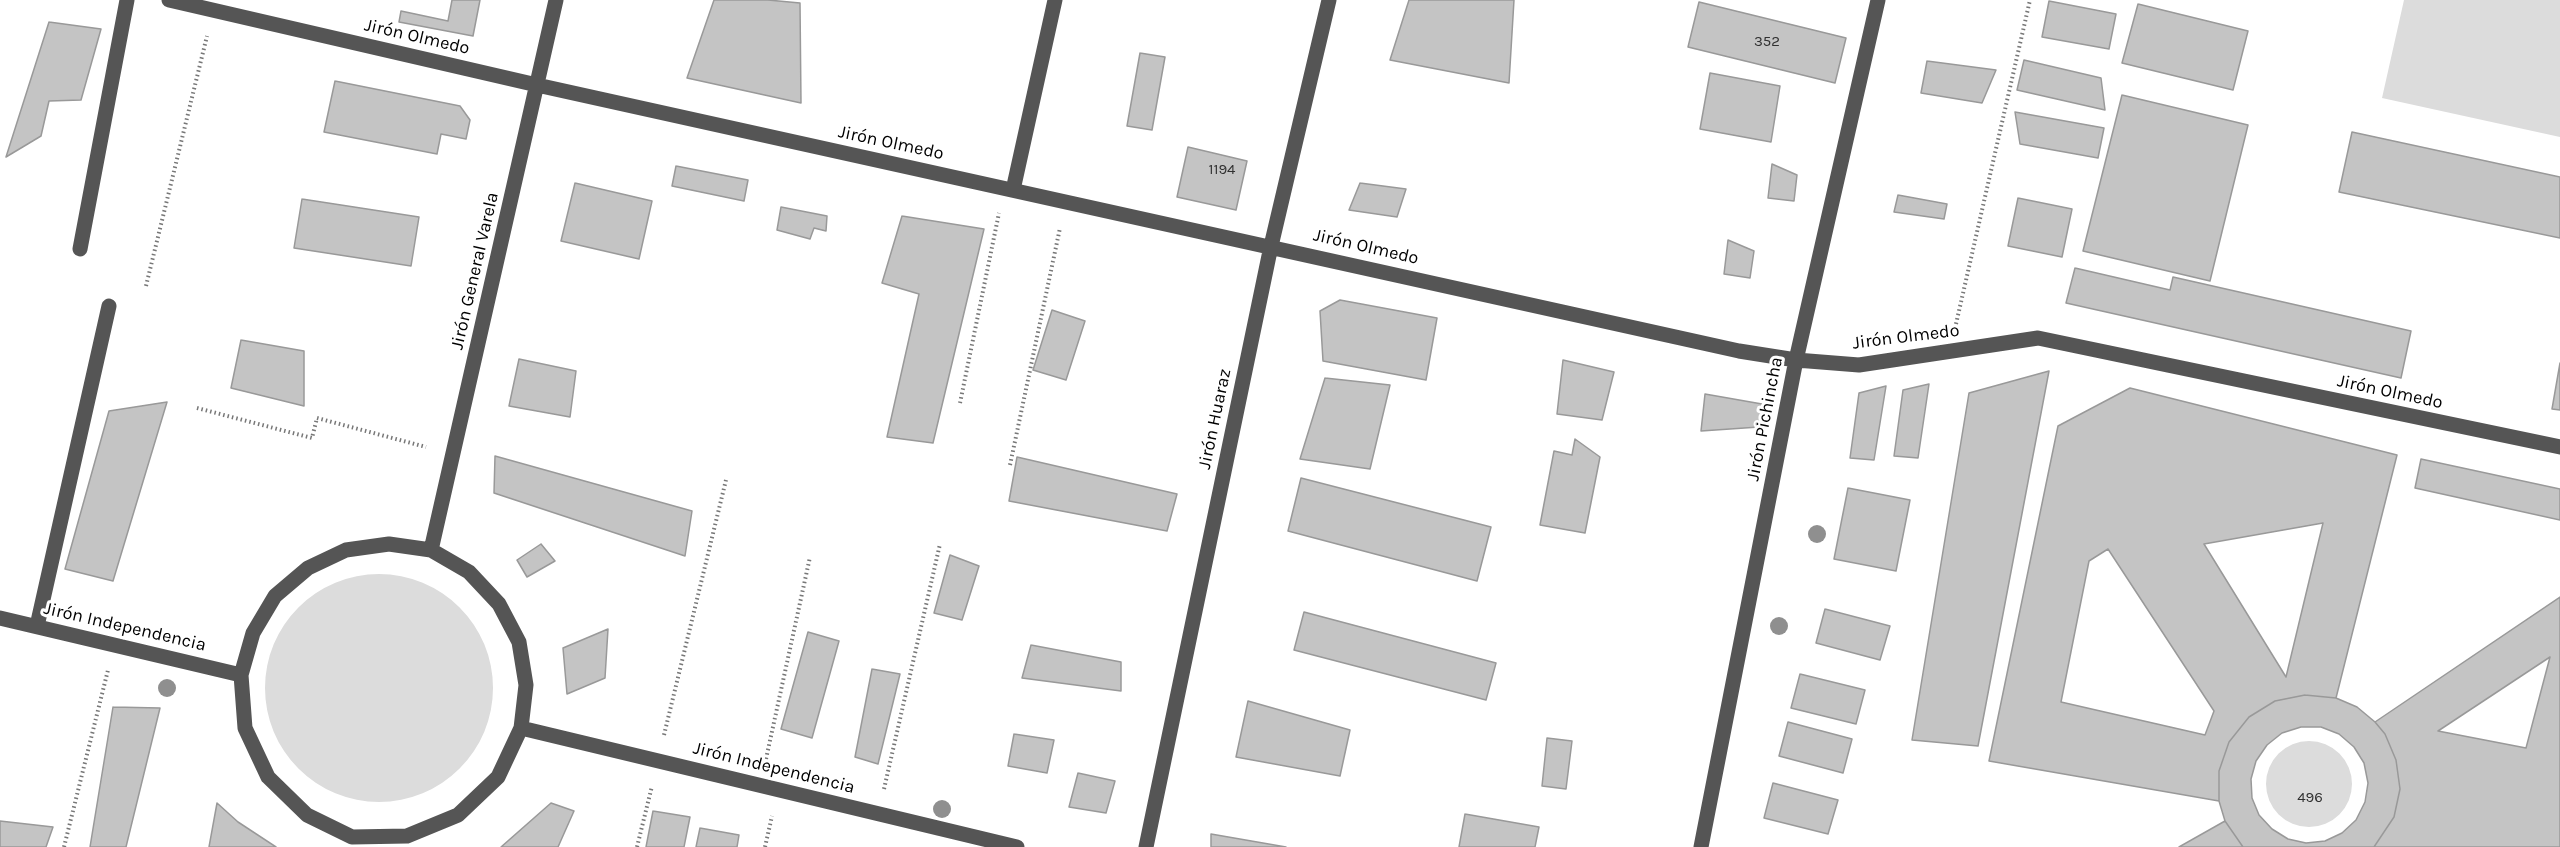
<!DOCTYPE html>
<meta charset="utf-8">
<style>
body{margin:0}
canvas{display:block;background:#fff}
</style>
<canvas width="2560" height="847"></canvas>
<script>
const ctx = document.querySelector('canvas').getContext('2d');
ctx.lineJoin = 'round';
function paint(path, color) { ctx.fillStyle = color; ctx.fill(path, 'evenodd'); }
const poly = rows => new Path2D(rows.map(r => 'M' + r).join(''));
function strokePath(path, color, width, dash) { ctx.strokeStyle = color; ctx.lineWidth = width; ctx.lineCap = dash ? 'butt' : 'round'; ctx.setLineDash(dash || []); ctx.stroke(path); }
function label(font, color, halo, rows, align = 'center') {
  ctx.font = font + ' Karla,sans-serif'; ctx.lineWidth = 6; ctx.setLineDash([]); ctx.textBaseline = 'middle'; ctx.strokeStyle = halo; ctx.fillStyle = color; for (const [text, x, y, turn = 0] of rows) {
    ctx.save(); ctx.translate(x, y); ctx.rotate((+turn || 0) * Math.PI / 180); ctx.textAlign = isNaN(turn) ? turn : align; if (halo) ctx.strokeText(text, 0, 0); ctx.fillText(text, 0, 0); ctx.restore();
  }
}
paint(poly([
 [2404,0,2560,0,2560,137,2382,98],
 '265 688a114 114 0 1 1 228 0a114 114 0 1 1-228 0Z',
 '2266 784a43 43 0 1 1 86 0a43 43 0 1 1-86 0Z'
]), '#dcdcdc');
const building = poly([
 [452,0,480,0,473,36,399,22,401,11,448,21,452,0],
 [714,0,768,0,800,3,801,103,687,78,714,0],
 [1409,0,1514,0,1509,83,1390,60,1409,0],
 [2049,1,2116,14,2109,49,2042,37,2049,1],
 [1699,2,1846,38,1835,83,1688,47,1699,2],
 [2138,4,2248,31,2233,90,2122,63,2138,4],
 [49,22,101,29,81,100,49,101,41,136,6,157,49,22],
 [1140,53,1165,57,1152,130,1127,126,1140,53],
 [2024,60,2101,78,2105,110,2017,90,2024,60],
 [1927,61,1996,70,1982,103,1921,93,1927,61],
 [1710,73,1780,86,1771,142,1700,129,1710,73],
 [335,81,460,106,470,120,466,139,441,134,437,154,324,132,335,81],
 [2122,95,2248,125,2210,281,2083,251,2122,95],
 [2015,112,2104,128,2098,158,2020,144,2015,112],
 [2352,132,2560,177,2560,238,2339,192,2352,132],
 [1188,147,1247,161,1236,210,1177,197,1188,147],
 [1772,164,1797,175,1794,201,1768,198,1772,164],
 [676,166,748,180,744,201,672,186,676,166],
 [575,183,652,201,639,259,561,241,575,183],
 [1360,183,1406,189,1397,217,1349,210,1360,183],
 [1898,195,1947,204,1944,219,1894,212,1898,195],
 [2018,198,2072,209,2062,257,2008,246,2018,198],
 [302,199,419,217,411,266,294,248,302,199],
 [781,207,827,216,826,231,814,228,810,239,777,230,781,207],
 [902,216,984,229,933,443,887,437,919,294,882,283,902,216],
 [1728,240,1754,251,1750,278,1724,274,1728,240],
 [2075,268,2170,290,2173,277,2411,331,2401,378,2066,303,2075,268],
 [1340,300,1437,318,1426,380,1323,361,1320,311,1340,300],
 [1052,310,1085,321,1066,380,1033,370,1052,310],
 [241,340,304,351,304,406,231,388,241,340],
 [519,359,576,371,570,417,509,406,519,359],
 [1563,360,1614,372,1602,420,1557,414,1563,360],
 [2560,363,2560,410,2552,409,2560,363],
 [2049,371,1978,746,1912,740,1969,393,2049,371],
 [1325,378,1390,385,1370,469,1300,459,1325,378],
 [1929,384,1918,458,1894,456,1903,390,1929,384],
 [1886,386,1874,460,1850,458,1859,393,1886,386],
 [2130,388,2397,455,2336,698,2305,695,2275,701,2249,717,2229,742,2219,771,2219,801,1989,761,2058,426,2130,388],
 [2323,523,2286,677,2204,544,2323,523],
 [2108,549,2214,711,2205,735,2061,702,2089,561,2108,549],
 [1705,394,1762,404,1759,427,1701,431,1705,394],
 [167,402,113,581,65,569,109,411,167,402],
 [1575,439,1600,457,1585,533,1540,525,1554,451,1572,455,1575,439],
 [495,456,692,511,685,556,494,493,495,456],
 [1017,457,1177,494,1167,531,1009,501,1017,457],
 [2421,459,2560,489,2560,520,2415,488,2421,459],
 [1301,478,1491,527,1477,581,1288,531,1301,478],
 [1848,488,1910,500,1896,571,1834,559,1848,488],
 [541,544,555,561,527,577,517,560,541,544],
 [950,555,979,566,962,620,934,613,950,555],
 [2560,597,2560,847,2374,847,2394,817,2400,789,2396,760,2385,734,2375,722,2560,597],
 [2550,657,2526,748,2438,731,2550,657],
 [1825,609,1890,626,1880,660,1816,643,1825,609],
 [1304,612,1496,663,1486,700,1294,650,1304,612],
 [608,629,605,678,567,694,563,648,608,629],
 [808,632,839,641,812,738,781,729,808,632],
 [1031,645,1121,662,1121,691,1022,678,1031,645],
 [872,669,900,674,878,764,855,757,872,669],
 [1800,674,1865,690,1856,724,1791,708,1800,674],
 [2305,695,2336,698,2357,707,2375,722,2385,734,2396,760,2400,789,2394,817,2374,847,2243,847,2225,821,2219,801,2219,771,2229,742,2249,717,2275,701,2305,695],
 [2301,727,2321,727,2339,734,2354,747,2364,763,2368,783,2365,802,2356,820,2342,833,2325,841,2306,843,2288,839,2272,829,2259,815,2252,798,2251,779,2256,761,2267,745,2282,733,2301,727],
 [1248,701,1350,730,1340,776,1236,757,1248,701],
 [113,707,160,708,126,847,90,847,113,707],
 [1788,722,1852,739,1843,773,1779,756,1788,722],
 [1014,734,1054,740,1047,773,1008,766,1014,734],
 [1547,738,1572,741,1566,789,1542,786,1547,738],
 [1078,773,1115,781,1106,813,1069,807,1078,773],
 [1773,783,1838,800,1828,834,1764,818,1773,783],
 [217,803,238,822,276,847,209,847,217,803],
 [551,803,574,811,558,847,501,847,551,803],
 [653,811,690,817,684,847,646,847,653,811],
 [1465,814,1539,827,1535,847,1459,847,1465,814],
 [0,821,53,827,46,847,0,847,0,821],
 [2225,821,2243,847,2179,847,2225,821],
 [700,828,739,835,737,847,696,847,700,828],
 [1211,834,1286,847,1211,847,1211,834]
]);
paint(building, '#c4c4c4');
strokePath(building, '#999', 1.5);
strokePath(poly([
 [146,286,207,36],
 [1956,324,2030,0],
 [960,403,999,213],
 [197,408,312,438,317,418,426,447],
 [1010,465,1060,228],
 [664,735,726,480],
 [766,759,810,557],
 [884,789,940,544],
 [64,847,108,670],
 [637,847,652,786],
 [765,847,772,816]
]), '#777', 4, [1.5, 3]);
strokePath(poly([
 [169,0,537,85,1739,351,1796,360,1859,365,2038,338,2560,447],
 [1013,190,1055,0],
 [80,249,127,0],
 [389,544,431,550,469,572,499,604,519,642,526,685,521,728,498,777,458,815,407,836,352,837,307,815,268,777,245,728,241,675,253,633,275,596,308,568,346,550,389,544],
 [431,550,556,0],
 [0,618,241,675],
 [37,626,109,306],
 [521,728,1017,847],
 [1146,847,1271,246,1329,0],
 [1701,847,1796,360,1878,0]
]), '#555', 15);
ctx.fillStyle = '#8f8f8f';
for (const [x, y] of [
 [1817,534],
 [1779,626],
 [167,688],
 [942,809]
]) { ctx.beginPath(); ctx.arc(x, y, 9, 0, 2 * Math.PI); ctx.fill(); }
label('15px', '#313131', null, [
 ["352",1767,42],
 ["1194",1222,170],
 ["496",2310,798]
]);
label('18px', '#000', '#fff', [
 ["Jirón Olmedo",417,37,13],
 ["Jirón Olmedo",891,143,12],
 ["Jirón Olmedo",1366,247,13],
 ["Jirón General Varela",475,271,-77],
 ["Jirón Olmedo",1906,337,-7],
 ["Jirón Olmedo",2390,392,12],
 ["Jirón Huaraz",1215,419,-78],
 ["Jirón Pichincha",1765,419,-79],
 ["Jirón Independencia",125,627,13],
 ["Jirón Independencia",774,768,14]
]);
</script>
